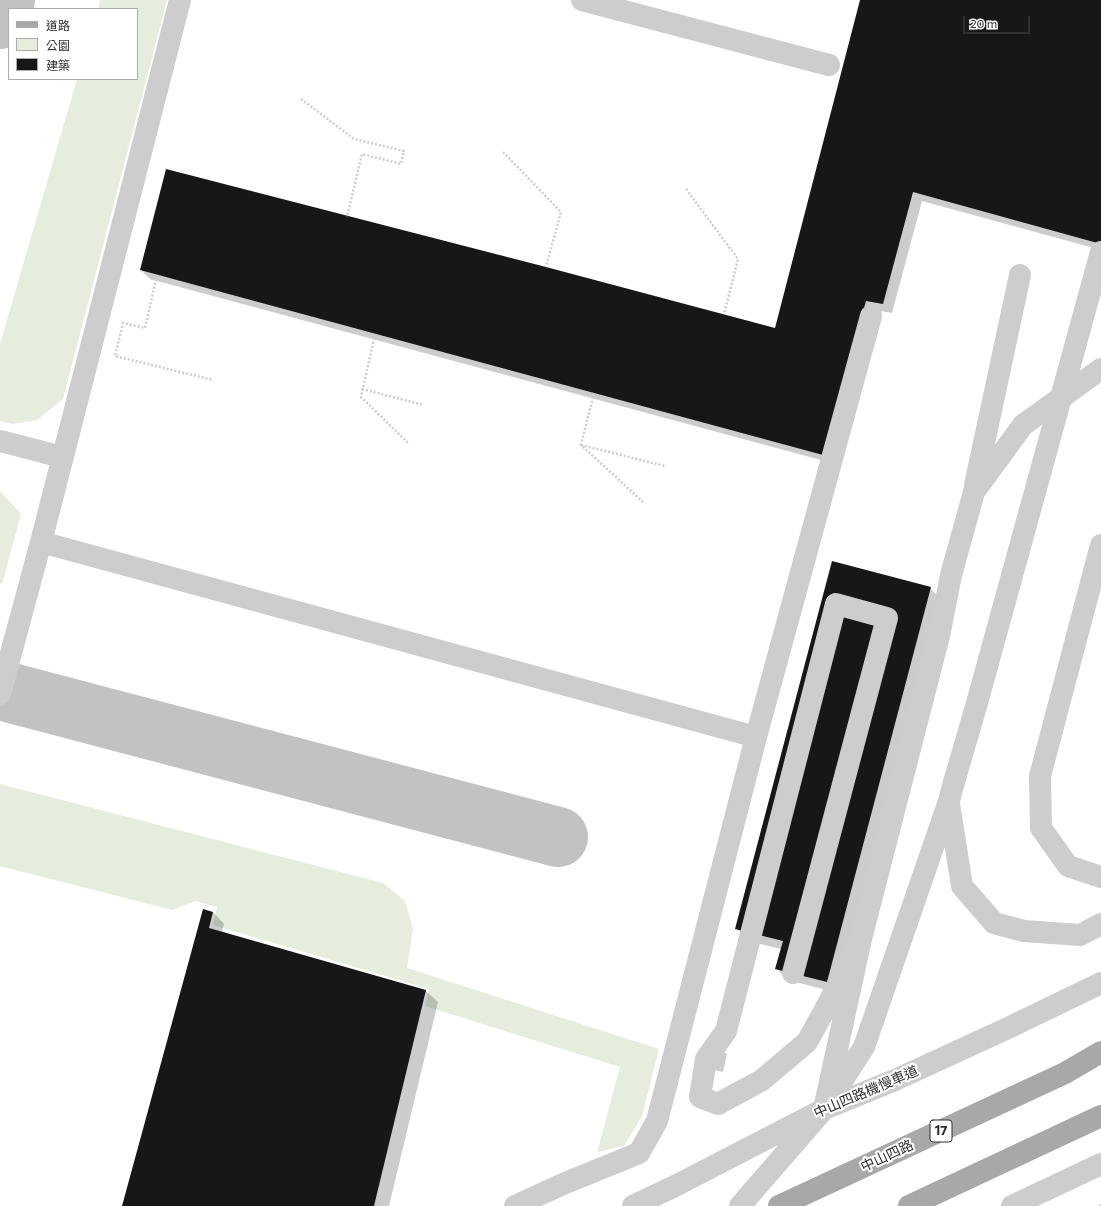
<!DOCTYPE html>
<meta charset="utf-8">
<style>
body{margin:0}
#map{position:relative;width:1101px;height:1206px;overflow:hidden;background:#fff;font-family:Commissioner,"Noto Sans TC",sans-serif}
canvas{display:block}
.legend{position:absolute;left:8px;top:8px;width:130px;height:72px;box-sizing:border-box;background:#fff;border:1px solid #acacac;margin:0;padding:5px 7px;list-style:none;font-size:12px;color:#303030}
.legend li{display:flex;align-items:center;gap:8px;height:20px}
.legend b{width:20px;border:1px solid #acacac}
.scale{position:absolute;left:963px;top:16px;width:67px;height:18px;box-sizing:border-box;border:2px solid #303030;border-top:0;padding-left:5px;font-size:12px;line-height:14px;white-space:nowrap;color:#303030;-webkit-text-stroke:3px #fff;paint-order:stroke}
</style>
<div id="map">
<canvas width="1101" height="1206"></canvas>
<ul class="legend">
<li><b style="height:5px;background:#a8a8a8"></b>道路</li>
<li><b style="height:11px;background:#e7edde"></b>公園</li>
<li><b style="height:11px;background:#171717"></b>建築</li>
</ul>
<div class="scale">20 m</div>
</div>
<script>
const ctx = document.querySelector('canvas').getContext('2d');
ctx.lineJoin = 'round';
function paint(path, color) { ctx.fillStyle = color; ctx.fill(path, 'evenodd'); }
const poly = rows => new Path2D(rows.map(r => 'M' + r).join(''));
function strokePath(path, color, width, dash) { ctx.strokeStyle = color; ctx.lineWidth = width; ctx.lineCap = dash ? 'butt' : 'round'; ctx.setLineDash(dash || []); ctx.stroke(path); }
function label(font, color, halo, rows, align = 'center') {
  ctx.font = font + ' Commissioner,"Noto Sans TC",sans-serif'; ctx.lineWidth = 4; ctx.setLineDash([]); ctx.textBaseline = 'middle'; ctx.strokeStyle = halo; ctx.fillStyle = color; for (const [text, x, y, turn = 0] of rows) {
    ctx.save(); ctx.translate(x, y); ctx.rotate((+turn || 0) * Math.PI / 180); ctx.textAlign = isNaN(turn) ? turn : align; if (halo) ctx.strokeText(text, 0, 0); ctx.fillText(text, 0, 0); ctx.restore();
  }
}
paint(poly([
 [100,0,167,0,63,399,37,420,13,424,0,421,0,344,77,79,137,79,137,9,98,9],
 [0,491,21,514,2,584,0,583],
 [0,784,383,883,405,901,413,929,407,968,659,1049,642,1116,624,1146,597,1152,620,1067,425,1006,429,989,213,925,217,907,195,901,172,910,0,866]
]), '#e7edde');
paint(poly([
 [861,0,1101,0,1101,250,922,201,892,313,874,310,832,463,150,279,141,270,776,329],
 [930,588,942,600,838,993,788,980,776,968,781,949,748,941,737,929],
 [213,912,224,924,222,932,426,991,438,1002,389,1206,123,1206],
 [724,1052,727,1054,723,1072,701,1067]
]), '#0003');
strokePath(poly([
 [0,19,5,0],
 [0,690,558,837]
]), '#c2c2c2', 60);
paint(poly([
 [860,0,1101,0,1101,244,913,192,883,304,866,301,823,455,140,270,166,169,546,267,775,328],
 [832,561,931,587,827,982,775,969,783,941,735,929],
 [203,909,213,912,209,928,426,990,374,1206,122,1206]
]), '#171717');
strokePath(poly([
 [301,99,354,139,404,151,401,164,362,154,347,217],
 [503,152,561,212,546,267],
 [686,189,738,259,724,314],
 [157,275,145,328,123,323,115,356,213,380],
 [375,334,361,397,409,444],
 [362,389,424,405],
 [594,393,581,445,643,502],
 [581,445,665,466],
 [1099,1206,1101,1205]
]), '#cdcdcd', 2.5, [2, 2]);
strokePath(poly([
 [582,0,829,65],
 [0,441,62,457],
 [975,485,1020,275],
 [41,542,756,737],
 [1101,545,1040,776,1041,828,1068,866,1101,877],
 [0,694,41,542,180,0],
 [949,804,962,886,994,923,1024,931,1080,935,1101,924],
 [793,973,887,618,836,604,726,1031,706,1059,700,1097,718,1104,762,1080,807,1042,828,1004,861,939],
 [831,1098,864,1047,949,801,954,782],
 [515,1206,563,1184,639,1153,657,1121,756,737,871,316],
 [633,1206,677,1185,824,1109,895,1080,1008,1028,1101,983],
 [740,1206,824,1109,861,939,939,636,951,575,974,492,1023,425,1101,369],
 [1012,1206,1101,1164]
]), '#cdcdcd', 22);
strokePath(poly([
 [779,1206,1065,1073,1101,1052],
 [909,1206,1101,1116]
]), '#a8a8a8', 22);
strokePath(poly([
 [954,782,977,703,1101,252]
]), '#cdcdcd', 22);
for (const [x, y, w] of [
 [941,1131,22]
]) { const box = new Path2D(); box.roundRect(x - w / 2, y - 11, w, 22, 3); ctx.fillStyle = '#fff'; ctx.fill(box); strokePath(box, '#303030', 1); }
label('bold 13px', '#303030', null, [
 ["17",941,1131]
]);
label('14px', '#303030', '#fff', [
 ["中山四路機慢車道",866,1092,-23],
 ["中山四路",887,1156,-25]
]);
</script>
